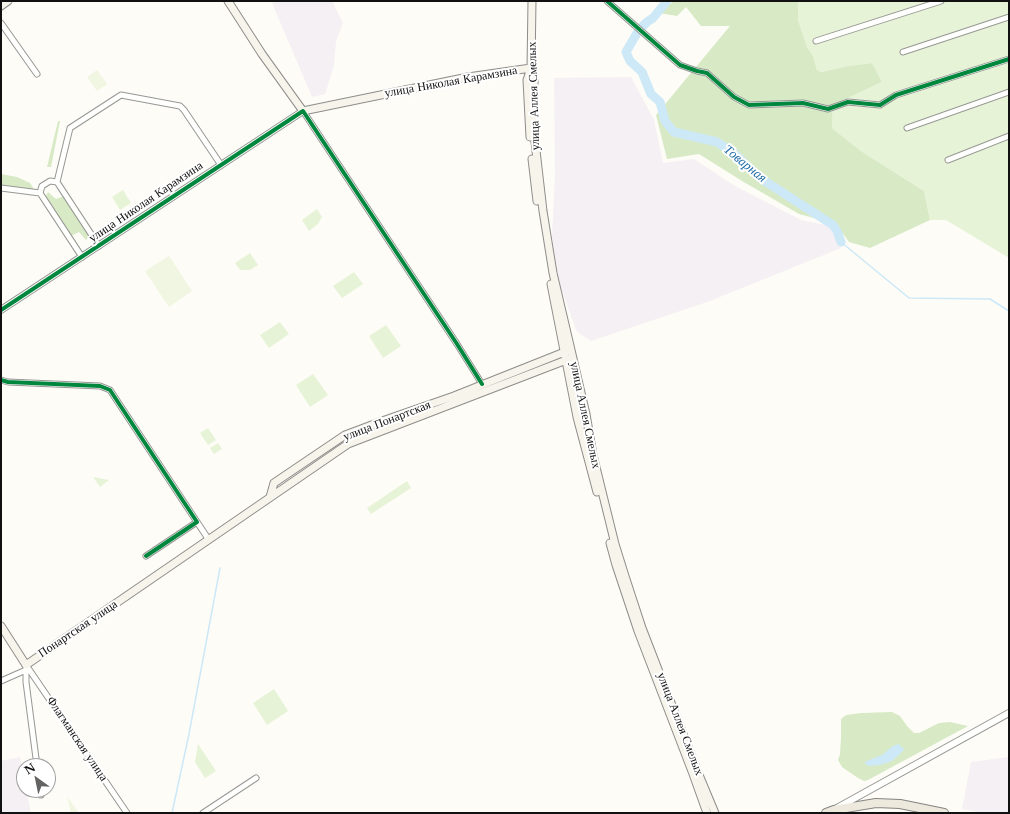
<!DOCTYPE html>
<meta charset="utf-8">
<style>
body{margin:0}
#map{position:relative;width:1010px;height:814px;overflow:hidden;background:#fdfcf7;font-family:"Libre Baskerville",serif}
canvas{display:block}
.frame{position:absolute;inset:0;border:2px solid #111;pointer-events:none}
.north{position:absolute;left:16px;top:758px;width:40px;height:40px;box-sizing:border-box;background:#fff;border:1px solid #a0a0a0;border-radius:50%;rotate:327deg;font-size:11px;font-weight:700;line-height:16px;text-align:center;color:#111}
.north::after{content:'';display:block;margin:auto;width:14px;height:18px;background:#646362;clip-path:polygon(50% 0,100% 100%,50% 72%,0 100%)}
</style>
<div id="map">
<canvas width="1010" height="814"></canvas>
<div class="frame"></div>
<div class="north">N</div>
</div>
<script>
const ctx = document.querySelector('canvas').getContext('2d');
ctx.lineJoin = 'round';
function paint(path, color) { ctx.fillStyle = color; ctx.fill(path, 'evenodd'); }
const poly = rows => new Path2D(rows.map(r => 'M' + r).join(''));
function strokePath(path, color, width, dash) { ctx.strokeStyle = color; ctx.lineWidth = width; ctx.lineCap = dash ? 'butt' : 'round'; ctx.setLineDash(dash || []); ctx.stroke(path); }
function label(font, color, halo, rows, align = 'center') {
  ctx.font = font + ' "Libre Baskerville",serif'; ctx.lineWidth = 4; ctx.setLineDash([]); ctx.textBaseline = 'middle'; ctx.strokeStyle = halo; ctx.fillStyle = color; for (const [text, x, y, turn = 0] of rows) {
    ctx.save(); ctx.translate(x, y); ctx.rotate((+turn || 0) * Math.PI / 180); ctx.textAlign = isNaN(turn) ? turn : align; if (halo) ctx.strokeText(text, 0, 0); ctx.fillText(text, 0, 0); ctx.restore();
  }
}
paint(poly([
 [278,1,332,1,343,23,336,42,334,66,325,94,312,97,272,3],
 [631,77,654,120,663,163,694,159,735,186,801,220,830,226,841,248,710,301,591,341,577,332,558,280,552,236,555,177,554,78],
 [20,757,24,778,24,790,26,790,31,813,1,813,1,761],
 [1009,757,1009,813,983,813,962,809,971,762]
]), '#f5f0f3');
paint(poly([
 [800,1,1009,1,1009,258,946,220,930,220,924,191,861,151,832,128,833,105,882,82,872,63,848,66,820,72,817,70,813,56,807,47,798,20,798,3],
 [123,190,131,203,120,210,112,197],
 [317,209,322,217,318,224,309,231,302,220],
 [250,253,258,265,250,270,240,270,235,263],
 [354,272,363,284,342,298,333,286],
 [280,322,289,334,269,348,260,335],
 [386,325,401,346,383,358,369,336],
 [313,374,328,395,310,407,296,385],
 [208,428,216,440,208,445,200,433],
 [218,443,222,449,214,454,210,448],
 [93,477,109,480,100,487],
 [407,481,411,488,371,514,367,508],
 [274,689,288,711,267,725,253,703],
 [198,744,216,771,205,778,195,762]
]), '#e7f3d7');
paint(poly([
 [674,1,800,1,798,3,798,20,807,47,813,56,817,70,821,72,848,66,872,63,882,82,833,105,832,128,861,151,924,191,930,220,870,248,849,242,836,224,799,214,742,181,699,154,667,159,656,115,730,26,701,26,686,7,677,16,659,13],
 [58,121,60,121,51,167,47,167],
 [1,174,17,177,30,183,34,189,2,186,1,185],
 [48,192,56,199,64,196,90,237,86,240,79,232,71,236,46,196],
 [892,712,900,716,907,726,914,733,919,733,939,723,950,722,968,726,868,780,864,781,858,778,842,767,838,760,840,754,841,737,841,719,846,715,861,713]
]), '#d8eac5');
paint(poly([
 [97,70,107,84,97,91,87,77],
 [169,256,192,291,169,307,145,271],
 [67,796,79,813,71,813]
]), '#f0f6e1');
paint(poly([
 [898,744,904,749,903,751,892,761,880,765,869,766,865,764,865,762,869,760,882,755,893,746]
]), '#cde8f7');
strokePath(poly([
 [841,242,909,298,990,299,1009,311],
 [172,813,189,734,220,568]
]), '#cde8f7', 1.5);
strokePath(poly([
 [641,28,647,22,653,18,667,1],
 [637,33,626,52,630,61,642,72,651,94,660,102,665,121,674,132,717,142,736,155,760,178,833,225,837,231,841,242]
]), '#cde8f7', 9);
const minor = poly([
 [607,1,680,65,697,71,707,73,734,97,749,105,803,103,828,109,848,102,880,105,896,95,1009,59],
 [1,23,37,74],
 [816,41,941,1],
 [903,52,1009,17],
 [303,111,457,344,482,384],
 [907,128,1009,92],
 [948,160,1009,136],
 [57,182,99,246],
 [1,188,40,193,42,186,50,181,57,182,70,128,121,95,180,106,184,110,221,165],
 [40,193,82,257],
 [1,380,8,382,100,386,110,390,197,522,146,556],
 [197,522,209,540],
 [26,665,127,813],
 [26,666,26,682,37,766],
 [1,681,26,670],
 [40,790,41,795],
 [203,813,256,778]
]);
const tertiary = poly([
 [1,310,303,111],
 [837,808,1009,713]
]);
const secondary = poly([
 [228,1,262,54,303,111,468,77,531,68],
 [532,1,531,68,534,80,535,142,543,211,553,273,586,414,593,455,615,544,625,576,642,628,697,770,715,813],
 [1,6,8,1],
 [530,137,527,80,531,68],
 [532,159,537,201],
 [551,284,577,417,597,492],
 [270,497,274,483,345,435,385,420,454,396,567,351],
 [610,543,616,565,638,631,693,774,707,813],
 [1,626,26,665,348,444,569,359]
]);
const primary = poly([
 [826,813,834,810,876,803,900,804,944,813]
]);
strokePath(minor, '#979795', 7);
strokePath(tertiary, '#979795', 8);
strokePath(secondary, '#8e8d8b', 9);
strokePath(primary, '#858482', 10);
strokePath(minor, '#fffffe', 5);
strokePath(tertiary, '#fffffe', 6);
strokePath(secondary, '#f6f4eb', 7);
strokePath(primary, '#ede9dc', 8);
strokePath(poly([
 [607,1,680,65,697,71,707,73,734,97,749,105,803,103,828,109,848,102,880,105,896,95,1009,59],
 [1,310,303,111,457,344,482,384],
 [1,380,8,382,100,386,110,390,197,522,146,556]
]), '#00873e', 4);
label('12px', '#111', '#fff', [
 ["улица Николая Карамзина",451,82,-10],
 ["улица Аллея Смелых",534,96,-92],
 ["улица Николая Карамзина",146,202,-34],
 ["улица Аллея Смелых",585,415,78],
 ["улица Понартская",387,421,-21],
 ["Понартская улица",78,629,-34],
 ["улица Аллея Смелых",680,724,69],
 ["Флагманская улица",77,739,56]
]);
label('italic 13px', '#1768a6', '#fff', [
 ["Товарная",745,164,39]
]);
</script>
